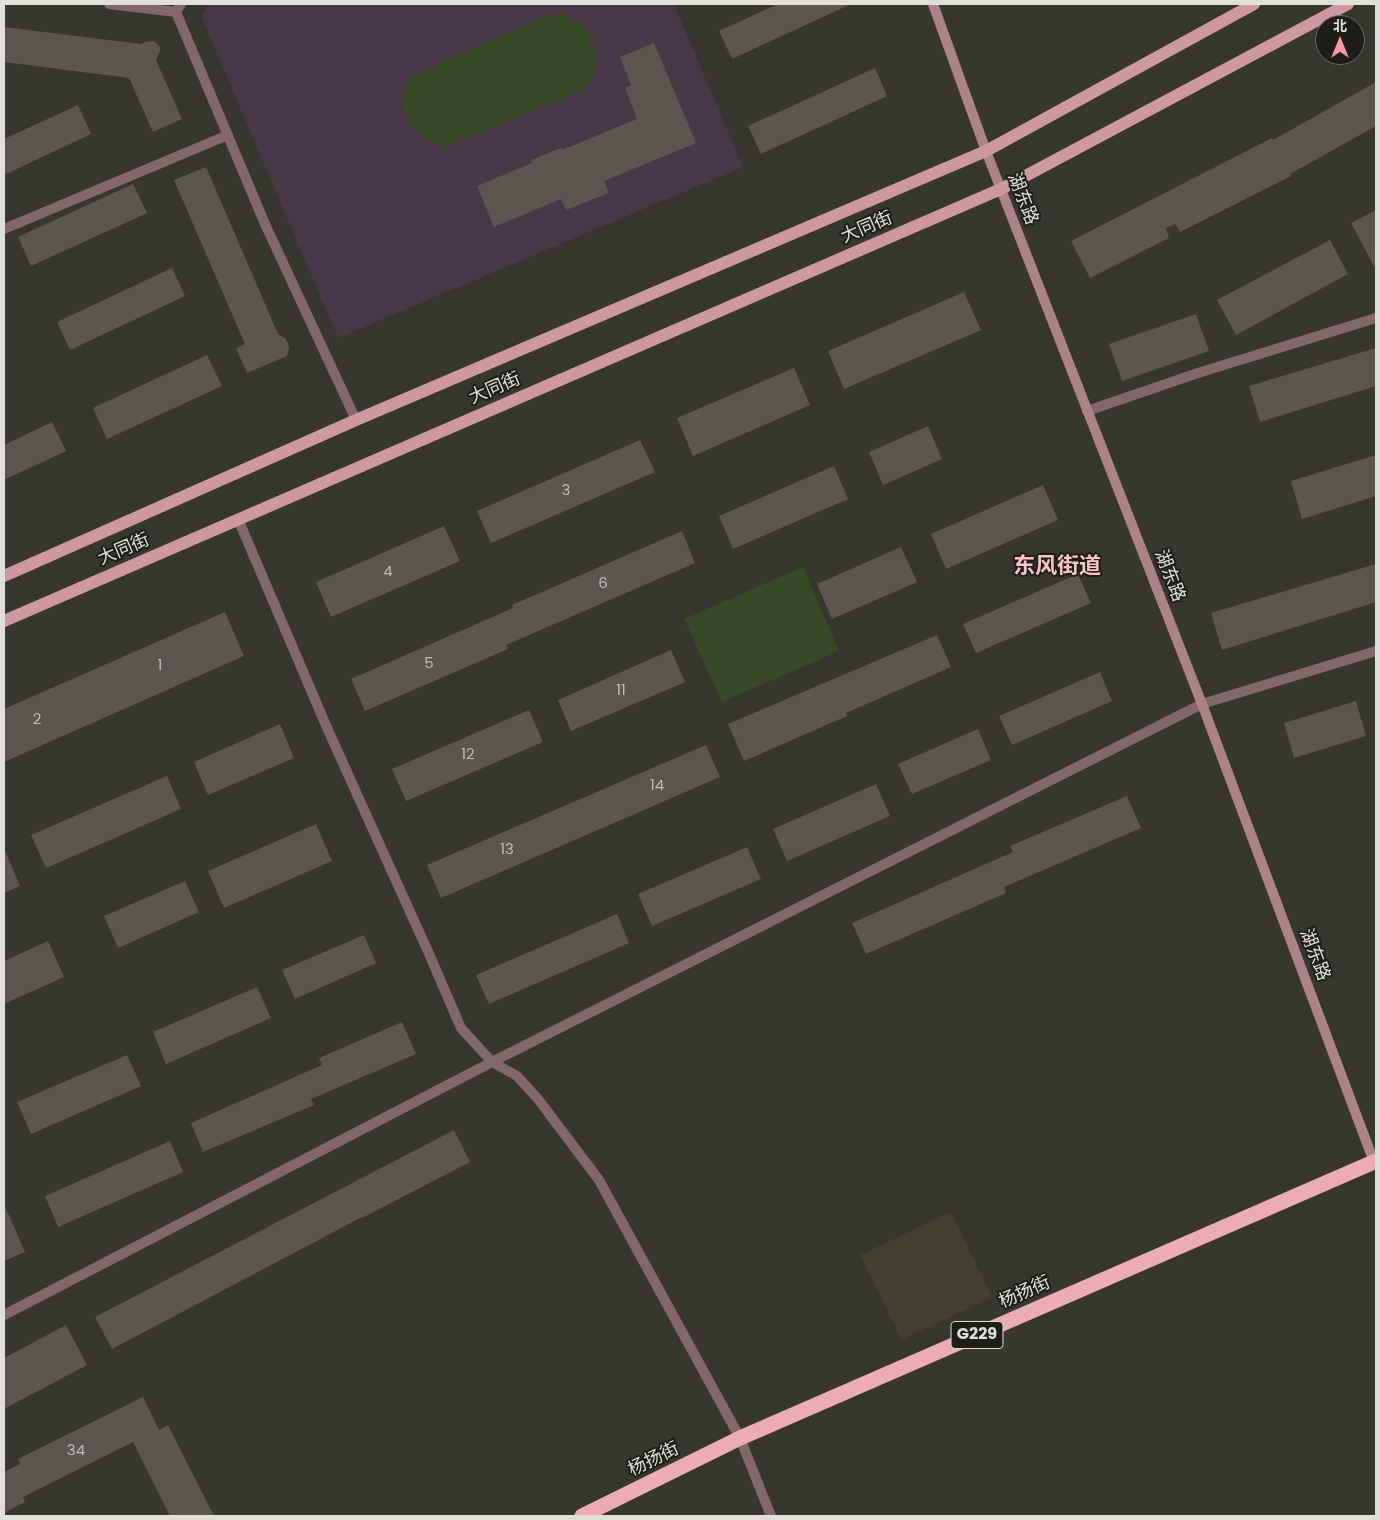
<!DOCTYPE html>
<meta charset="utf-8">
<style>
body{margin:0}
#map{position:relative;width:1380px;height:1520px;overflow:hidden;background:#37362f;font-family:Poppins,"Noto Sans SC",sans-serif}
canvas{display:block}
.frame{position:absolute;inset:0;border:5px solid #e0dfdb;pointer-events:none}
.north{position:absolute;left:1315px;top:15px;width:50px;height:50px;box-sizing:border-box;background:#1e1d1a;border:1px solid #6c6b67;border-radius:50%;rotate:0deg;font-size:14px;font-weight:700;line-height:20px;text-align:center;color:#e0dfdb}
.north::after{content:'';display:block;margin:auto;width:18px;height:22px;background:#f49aa5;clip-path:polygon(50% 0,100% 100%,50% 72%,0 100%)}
</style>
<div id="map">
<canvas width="1380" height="1520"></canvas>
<div class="frame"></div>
<div class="north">北</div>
</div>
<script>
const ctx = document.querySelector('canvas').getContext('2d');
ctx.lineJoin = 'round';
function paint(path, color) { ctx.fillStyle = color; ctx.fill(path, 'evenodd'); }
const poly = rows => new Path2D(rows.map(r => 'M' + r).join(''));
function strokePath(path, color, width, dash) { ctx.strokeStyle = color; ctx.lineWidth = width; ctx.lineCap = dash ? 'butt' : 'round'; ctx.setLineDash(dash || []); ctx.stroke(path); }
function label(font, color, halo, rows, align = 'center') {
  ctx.font = font + ' Poppins,"Noto Sans SC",sans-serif'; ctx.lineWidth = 4; ctx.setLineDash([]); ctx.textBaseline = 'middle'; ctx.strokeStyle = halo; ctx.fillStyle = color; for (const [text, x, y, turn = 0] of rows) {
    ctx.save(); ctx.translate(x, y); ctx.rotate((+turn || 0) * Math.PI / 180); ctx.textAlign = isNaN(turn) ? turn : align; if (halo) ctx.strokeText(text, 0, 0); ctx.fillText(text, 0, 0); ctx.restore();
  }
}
paint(poly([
 [951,1212,992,1297,902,1340,860,1255]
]), '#423f32');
paint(poly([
 [209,4,674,4,743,167,338,338,201,16]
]), '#463846');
paint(poly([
 [562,14,585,25,595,50,596,71,585,89,445,147,430,142,413,129,403,108,402,92,411,77,543,17],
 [803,567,839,651,722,702,684,619]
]), '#374926');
paint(poly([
 [778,4,851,4,732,59,719,31],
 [4,27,141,44,145,42,154,41,160,47,160,51,156,60,182,119,153,132,129,78,4,62],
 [654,43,696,143,604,181,609,193,566,210,561,199,494,227,477,186,532,163,531,160,561,148,562,150,637,119,625,88,631,85,620,57],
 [875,68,887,96,761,154,748,126],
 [1376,82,1376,126,1290,174,1291,176,1180,232,1175,224,1166,228,1169,238,1090,278,1071,241,1272,138,1273,140],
 [78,105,91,134,4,175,4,139],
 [206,167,278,334,285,338,288,343,289,348,287,356,247,373,236,348,245,344,174,180],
 [133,184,147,213,31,266,18,237],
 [1376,210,1376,270,1351,223],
 [1330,240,1348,274,1236,335,1217,300],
 [172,268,185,296,70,350,57,322],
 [964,292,981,330,844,389,828,351],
 [1196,314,1209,351,1122,381,1109,344],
 [1376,348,1376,386,1260,422,1249,386],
 [207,355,222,386,107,439,93,408],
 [794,368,810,405,693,456,677,418],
 [52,422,66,451,4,480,4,445],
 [928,426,942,459,883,485,869,452],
 [640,440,655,472,491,543,477,511],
 [1376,455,1376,496,1302,519,1291,481],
 [834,466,848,499,733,549,719,516],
 [1043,485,1058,520,946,569,931,534],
 [444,526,460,561,331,617,316,582],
 [682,531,695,563,506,645,508,649,365,711,351,679,513,608,512,605],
 [901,547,917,582,832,619,817,584],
 [1376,564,1376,602,1222,650,1211,613],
 [1078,574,1091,603,976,653,963,624],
 [225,612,244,656,4,762,4,709],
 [937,635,951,667,846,713,847,716,744,761,728,724],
 [671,650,685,682,571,731,558,700],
 [1100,672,1112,701,1012,745,999,716],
 [1356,701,1366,736,1294,758,1284,723],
 [529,710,543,742,406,801,392,769],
 [280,724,294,758,208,795,194,762],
 [978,729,991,760,912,794,898,764],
 [706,745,720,777,441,898,427,865],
 [167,776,181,809,46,868,31,835],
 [876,784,890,816,787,861,773,829],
 [1127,796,1141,828,1004,887,1006,893,866,954,852,923,1013,852,1010,846],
 [316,824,332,861,224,908,208,871],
 [747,847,761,879,652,926,638,894],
 [4,848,20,886,4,893],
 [185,881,199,912,118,948,104,916],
 [617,914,629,943,489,1004,476,975],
 [364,935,376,963,295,999,282,970],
 [48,941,64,977,4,1004,4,961],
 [257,987,271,1018,166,1064,153,1032],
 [402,1022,416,1054,311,1099,314,1105,203,1152,191,1123,322,1065,319,1058],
 [127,1055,141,1086,31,1134,17,1102],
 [454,1130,470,1162,362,1218,362,1217,112,1349,95,1317],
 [170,1141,183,1172,58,1227,45,1196],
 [4,1204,25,1252,4,1261],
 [66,1325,87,1365,4,1409,4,1358],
 [143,1397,159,1430,168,1425,214,1516,170,1516,133,1442,23,1497,25,1502,4,1513,4,1472,20,1464,18,1459]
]), '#5c5650');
strokePath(poly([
 [109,4,176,12,181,4],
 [176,12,265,224,356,420],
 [4,229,228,135],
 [1087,411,1198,373,1376,318],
 [238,519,328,730,430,956,461,1028,492,1062,517,1076,538,1099,599,1180,740,1438,771,1516],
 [4,1315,492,1062,1202,704,1376,651]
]), '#82686c', 10);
strokePath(poly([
 [933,4,986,151,1202,704,1374,1162]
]), '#ad838a', 10);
strokePath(poly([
 [4,576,356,420,986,151,1254,4],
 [4,621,1001,189,1348,4]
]), '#cd98a2', 12);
strokePath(poly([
 [582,1516,740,1438,1376,1161]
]), '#ebabb7', 15);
label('15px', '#bfbdb8', null, [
 ["3",566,491],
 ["4",388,572],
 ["6",603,584],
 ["5",429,664],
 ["1",160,666],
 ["11",621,691],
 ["2",37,720],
 ["12",468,755],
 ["14",657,786],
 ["13",507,850],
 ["34",76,1451]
]);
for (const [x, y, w] of [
 [977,1335,52]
]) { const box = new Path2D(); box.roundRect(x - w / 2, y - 13.5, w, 27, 4); ctx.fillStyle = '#1e1d1a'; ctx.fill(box); strokePath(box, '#e0dfdb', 1); }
label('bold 16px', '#e0dfdb', null, [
 ["G229",977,1335]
]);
label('18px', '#e0dfdb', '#1e1d1a', [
 ["湖东路",1022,199,69],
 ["大同街",867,228,-23],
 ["大同街",495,389,-23],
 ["大同街",124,550,-23],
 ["湖东路",1169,576,69],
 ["湖东路",1314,955,69],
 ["杨扬街",1025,1293,-24],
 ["杨扬街",654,1460,-26]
]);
label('bold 22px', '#f9c4c9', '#1e1d1a', [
 ["东风街道",1057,567]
]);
</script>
